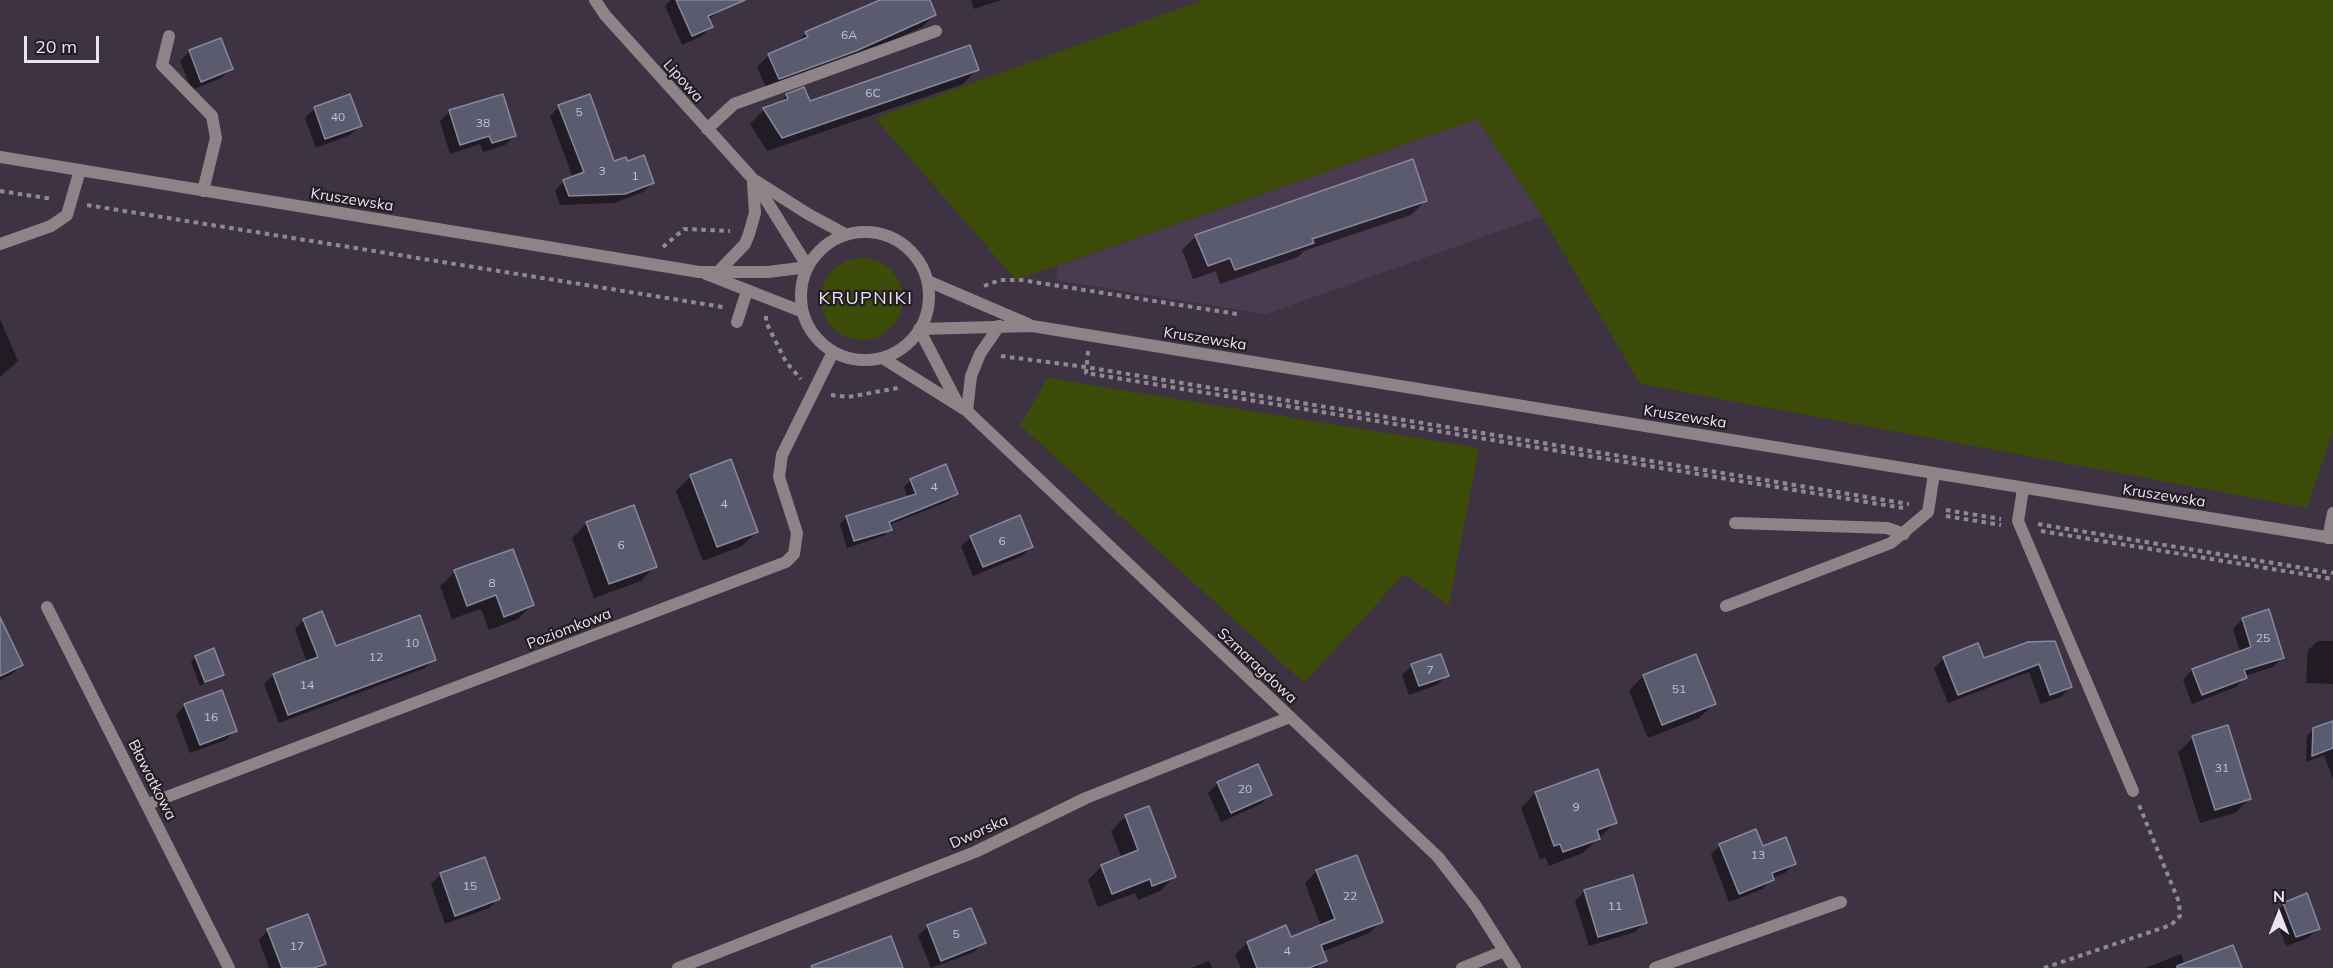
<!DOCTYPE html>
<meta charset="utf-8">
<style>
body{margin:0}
#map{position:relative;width:2333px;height:968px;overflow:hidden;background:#3e3343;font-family:Mulish,sans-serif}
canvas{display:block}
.north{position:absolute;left:2249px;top:884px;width:60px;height:60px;-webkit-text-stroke:4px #221d24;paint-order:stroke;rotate:0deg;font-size:16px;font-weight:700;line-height:24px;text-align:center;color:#ebe3ed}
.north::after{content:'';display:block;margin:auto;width:21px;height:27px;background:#ebe3ed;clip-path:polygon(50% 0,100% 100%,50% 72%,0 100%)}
.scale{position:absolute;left:24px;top:36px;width:75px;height:27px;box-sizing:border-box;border:3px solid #ebe3ed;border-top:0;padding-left:8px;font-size:18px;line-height:21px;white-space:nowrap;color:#ebe3ed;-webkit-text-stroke:4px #221d24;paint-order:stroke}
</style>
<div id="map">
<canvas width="2333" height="968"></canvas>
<div class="north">N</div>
<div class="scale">20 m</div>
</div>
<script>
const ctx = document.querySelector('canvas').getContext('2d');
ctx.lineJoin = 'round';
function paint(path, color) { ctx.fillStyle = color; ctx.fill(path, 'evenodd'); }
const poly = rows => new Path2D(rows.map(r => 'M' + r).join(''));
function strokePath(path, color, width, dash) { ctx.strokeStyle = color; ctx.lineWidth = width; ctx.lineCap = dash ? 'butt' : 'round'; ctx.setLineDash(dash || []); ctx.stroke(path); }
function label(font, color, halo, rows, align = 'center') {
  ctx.font = font + ' Mulish,sans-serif'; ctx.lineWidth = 4.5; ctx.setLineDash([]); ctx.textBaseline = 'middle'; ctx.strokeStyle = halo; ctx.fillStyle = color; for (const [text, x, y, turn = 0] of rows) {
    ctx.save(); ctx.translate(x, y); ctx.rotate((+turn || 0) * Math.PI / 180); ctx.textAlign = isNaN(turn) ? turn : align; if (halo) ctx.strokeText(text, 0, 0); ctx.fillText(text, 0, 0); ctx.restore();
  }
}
paint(poly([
 [1477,119,1542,216,1266,314,1056,280,1058,266]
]), '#4b3b50');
paint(poly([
 [1203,0,2333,0,2333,432,2307,508,1640,384,1542,216,1477,119,1016,280,875,118],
 '821 299a41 41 0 1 1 82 0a41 41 0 1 1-82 0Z',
 [1048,378,1479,448,1449,605,1404,574,1304,683,1020,425]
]), '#3c4b07');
paint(poly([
 [671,0,716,0,721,10,708,20,711,27,702,36,682,45,665,6],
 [885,0,928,0,934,15,922,27,843,63,767,90,757,67,769,55,795,44,806,33],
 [971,0,1001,0,974,9],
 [190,51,231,68,221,78,192,90,180,61],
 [977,69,963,84,767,151,750,124,764,110,777,105,787,95,809,103],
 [559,107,613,163,627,162,653,183,643,192,614,203,560,205,555,191,564,181,573,178,550,116],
 [315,108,360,126,350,135,316,148,305,118],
 [450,111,514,136,505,145,483,152,480,144,450,154,440,121],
 [1425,201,1411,215,1304,251,1298,257,1220,284,1216,271,1193,279,1182,250,1196,236],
 [0,319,18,361,0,377],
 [691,476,756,532,742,546,703,561,676,491],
 [911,480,956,494,949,501,889,525,890,529,883,536,847,548,840,524,847,517,908,498,904,487],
 [633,507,655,566,641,581,594,598,572,538,586,524],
 [971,537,1031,547,1022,556,973,576,961,546],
 [455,572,532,605,518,619,489,630,481,609,452,619,440,586],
 [2243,619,2282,658,2273,667,2245,676,2236,687,2192,704,2183,680,2192,670,2240,652,2233,629],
 [304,620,335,648,434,659,425,668,279,723,264,684,273,675,307,663,295,629],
 [0,621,22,665,12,674,0,680],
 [2318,641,2333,641,2333,684,2306,683,2308,650],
 [2029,643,2070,687,2061,697,2041,704,2029,672,1948,703,1934,668,1944,658,1983,660],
 [196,657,222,674,200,686,191,662],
 [1412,666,1447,675,1437,685,1409,695,1402,675],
 [1643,676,1714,704,1699,718,1648,738,1629,691],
 [185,705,235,730,226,740,190,753,176,715],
 [2333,723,2333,779,2324,755,2306,762,2307,736,2314,729],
 [2193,738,2249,799,2235,813,2200,823,2178,752],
 [1218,783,1270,795,1261,804,1221,822,1208,793],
 [1535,793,1616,822,1583,853,1549,866,1545,857,1540,859,1521,808],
 [1126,816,1174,877,1160,891,1138,900,1135,893,1098,907,1088,880,1102,866,1122,858,1111,831],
 [1720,845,1762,848,1795,863,1785,873,1772,878,1763,889,1729,902,1711,854],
 [484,859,498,899,489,908,445,924,431,884,440,875],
 [1317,871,1381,921,1369,933,1322,952,1325,960,1317,968,1241,968,1235,955,1247,943,1290,939,1321,926,1305,883],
 [1585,891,1645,922,1635,932,1589,946,1575,901],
 [2284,904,2318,928,2308,938,2286,946,2274,914],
 [970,909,984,943,974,952,931,968,918,936,927,927],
 [268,930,324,963,319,968,269,968,259,940],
 [2181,954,2185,965,2240,968,2145,968],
 [1209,961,1212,968,1191,968]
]), '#0007');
const building = poly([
 [676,0,745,0,708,16,713,27,692,36,676,0],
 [880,0,930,0,936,15,856,51,779,79,768,54,808,37,805,32,880,0],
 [221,38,233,69,201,82,189,50,221,38],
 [970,45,979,70,782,138,763,108,788,99,786,94,804,87,810,101,970,45],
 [350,94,362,126,325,139,314,107,350,94],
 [503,94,516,136,492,143,489,136,460,145,449,110,503,94],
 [590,94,614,161,626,157,628,161,644,155,654,183,625,194,569,196,563,180,584,172,558,105,590,94],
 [1413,159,1427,201,1312,239,1314,243,1235,270,1230,258,1208,266,1195,235,1413,159],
 [731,459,758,532,717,547,690,475,731,459],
 [946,464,958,494,889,522,892,530,854,541,846,516,916,494,910,479,946,464],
 [634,505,657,567,609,584,586,522,634,505],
 [1020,515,1033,547,983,567,970,536,1020,515],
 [513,549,534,605,504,617,496,595,467,606,454,570,513,549],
 [2269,609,2284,658,2244,670,2247,678,2202,695,2192,669,2251,647,2242,618,2269,609],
 [322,611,336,646,420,615,436,660,288,715,273,674,318,657,303,619,322,611],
 [0,617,23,665,0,676,0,617],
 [2055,641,2072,687,2050,695,2039,664,1958,695,1943,657,1978,643,1984,658,2028,642,2055,641],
 [214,648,224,675,205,682,195,656,214,648],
 [1441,654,1449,676,1419,686,1411,664,1441,654],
 [1696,654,1716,704,1662,725,1643,675,1696,654],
 [222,690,237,731,200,745,184,704,222,690],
 [2333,721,2333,748,2312,756,2313,728,2333,721],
 [2228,725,2251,799,2215,810,2192,736,2228,725],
 [1258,764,1272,795,1231,813,1217,782,1258,764],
 [1598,769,1617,823,1597,830,1600,839,1563,852,1560,844,1554,846,1535,792,1598,769],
 [1149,806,1176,877,1152,886,1150,879,1112,894,1101,865,1138,850,1125,815,1149,806],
 [1756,829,1763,846,1786,837,1796,864,1772,873,1774,880,1739,894,1719,844,1756,829],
 [1357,855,1383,922,1321,945,1327,961,1309,968,1257,968,1247,942,1286,925,1291,937,1335,919,1316,870,1357,855],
 [485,857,500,899,455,916,440,873,485,857],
 [1633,875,1647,923,1598,937,1584,890,1633,875],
 [2307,893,2320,929,2296,937,2283,903,2307,893],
 [971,908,986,943,941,961,927,925,971,908],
 [308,914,326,964,314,968,282,968,267,929,308,914],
 [891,936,903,968,812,968,811,966,891,936],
 [2233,945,2242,968,2177,968,2177,966,2233,945]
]);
paint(building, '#5a5b6f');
strokePath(building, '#86889d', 1.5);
strokePath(poly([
 [0,191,53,199],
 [87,205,723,307],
 [663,247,684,229,730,231],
 [984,286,1000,280,1021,280,1237,314],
 [766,316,766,322,786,362,801,379],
 [1088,351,1086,373,1903,508],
 [1001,356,1086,367,1909,504],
 [831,395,848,397,898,388],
 [1946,510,2001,519],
 [1946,516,2001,525],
 [2038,524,2333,573],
 [2041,531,2333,579],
 [2044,968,2171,925,2180,916,2179,902,2139,805]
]), '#918895', 4, [4.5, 4.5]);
strokePath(poly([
 [169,36,162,65,212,116,216,138,203,191],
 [707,129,734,104,936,31],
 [0,244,51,226,67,215,80,170],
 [737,322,747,291],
 [1735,523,1887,528,1904,534],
 [2328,538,2333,513],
 [1655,968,1841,902]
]), '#8e8386', 12);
strokePath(poly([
 [2023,489,2018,521,2133,791],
 [1726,606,1891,543,1928,512,1934,474],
 [47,607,229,968],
 [148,804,786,562,794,554,797,533,779,477,782,455,833,352],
 [678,968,975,852,1086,798,1290,717],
 [1462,968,1504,951]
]), '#8e8386', 12);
strokePath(poly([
 [595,0,605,15,753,179,808,267],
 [0,157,699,272,768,272,808,267],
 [756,181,808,214,845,234],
 '801 296a64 64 0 1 1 128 0a64 64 0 1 1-128 0Z',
 [718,272,745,244,749,234,755,213,753,183],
 [706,274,803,312],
 [930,282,1028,324],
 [919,329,1032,326,2333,538],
 [919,329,957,402],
 [884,359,967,411,1438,857,1476,906,1515,968],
 [967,411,971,376,980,354,999,326]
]), '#8e8386', 12);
label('12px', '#c7c1ce', null, [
 ["6A",849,35],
 ["6C",873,93],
 ["5",579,112],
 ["40",338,117],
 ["38",483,123],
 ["3",602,171],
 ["1",635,176],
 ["4",934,487],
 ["4",724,504],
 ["6",1002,541],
 ["6",621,545],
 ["8",492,583],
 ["25",2263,638],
 ["10",412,643],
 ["12",376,657],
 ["7",1430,670],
 ["14",307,685],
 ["51",1679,689],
 ["16",211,717],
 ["31",2222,768],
 ["20",1245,789],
 ["9",1576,807],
 ["13",1758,855],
 ["15",470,886],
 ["22",1350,896],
 ["11",1615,906],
 ["5",956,934],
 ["17",297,946],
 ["4",1287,951]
]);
label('15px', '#ebe3ed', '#221d24', [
 ["Lipowa",683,81,48],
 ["Kruszewska",352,200,9],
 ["Kruszewska",1205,339,9],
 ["Kruszewska",1685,417,9],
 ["Kruszewska",2164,496,9],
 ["Poziomkowa",569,629,-21],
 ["Szmaragdowa",1257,666,43],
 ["Bławatkowa",152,780,63],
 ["Dworska",979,832,-24]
]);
ctx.letterSpacing = '1.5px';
label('18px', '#ebe3ed', '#221d24', [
 ["KRUPNIKI",866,299]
]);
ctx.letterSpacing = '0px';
</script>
